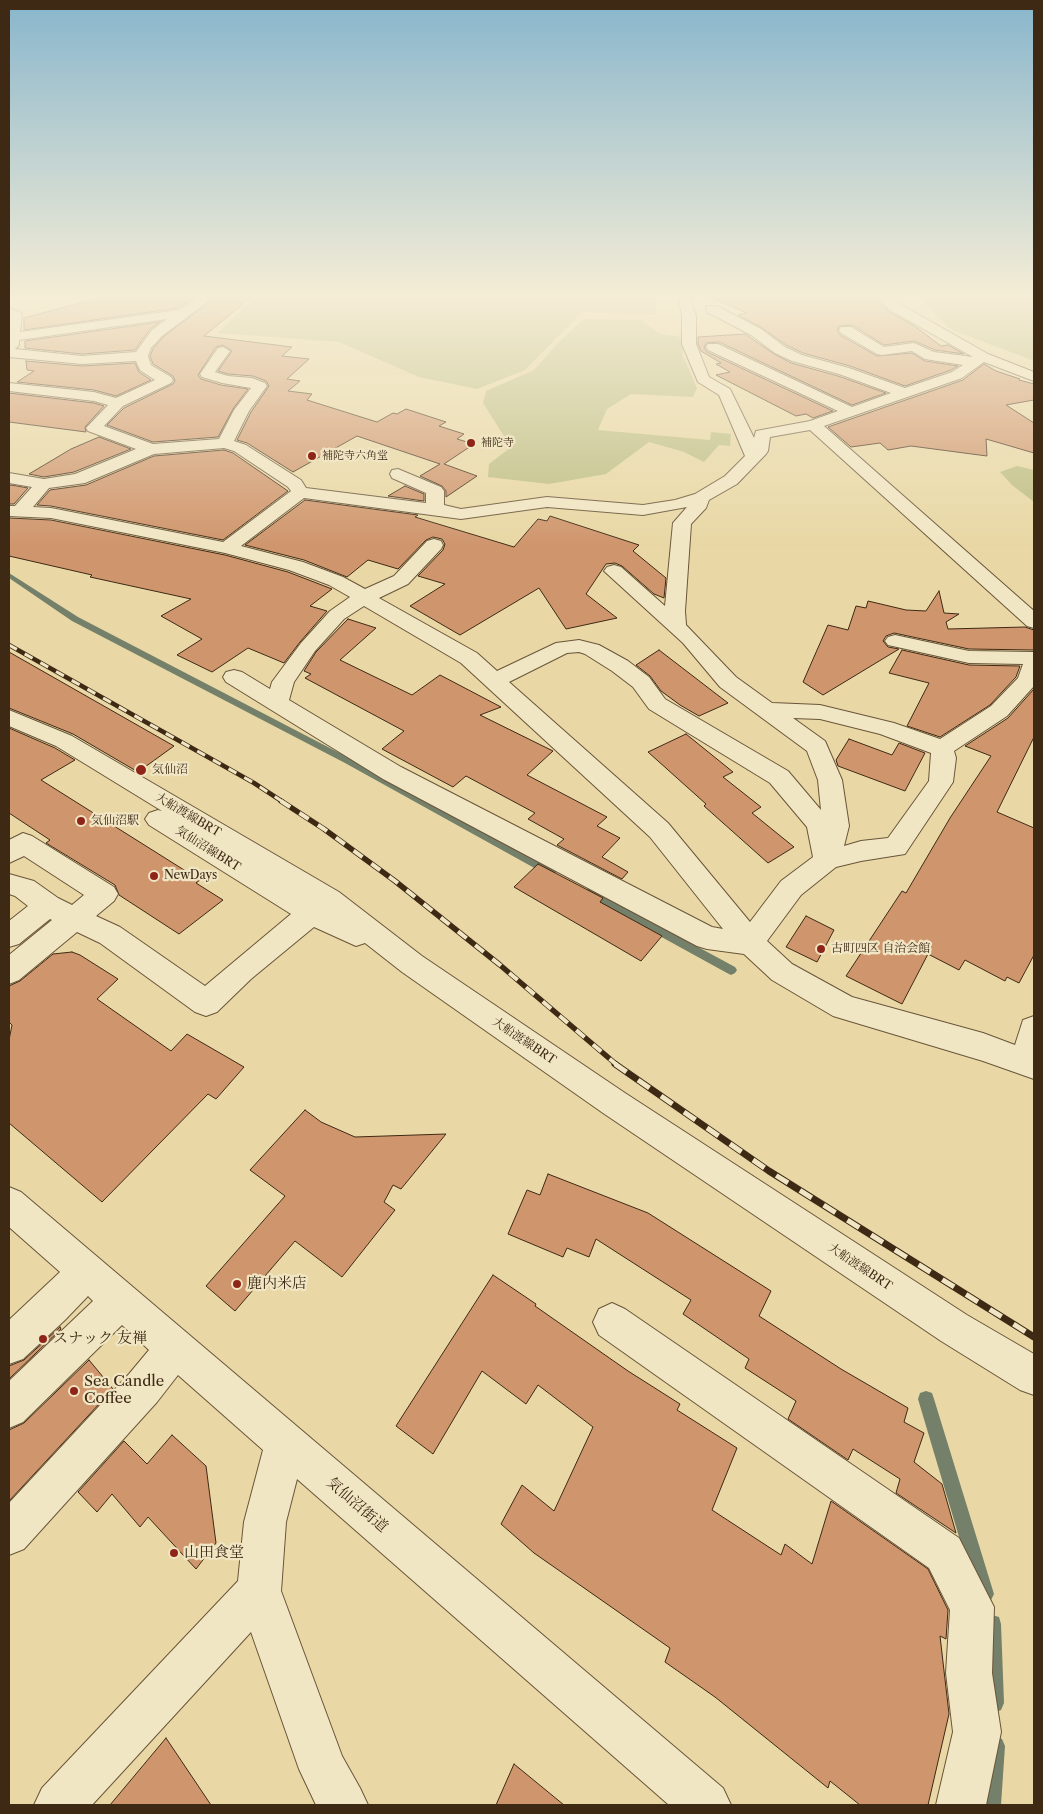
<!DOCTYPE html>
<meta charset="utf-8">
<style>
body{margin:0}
#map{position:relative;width:1043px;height:1814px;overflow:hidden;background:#e9d8a5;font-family:"Libre Caslon Text",serif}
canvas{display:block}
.frame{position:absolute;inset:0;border:10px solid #3e2915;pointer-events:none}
</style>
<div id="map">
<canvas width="1043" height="1814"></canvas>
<div class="frame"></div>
</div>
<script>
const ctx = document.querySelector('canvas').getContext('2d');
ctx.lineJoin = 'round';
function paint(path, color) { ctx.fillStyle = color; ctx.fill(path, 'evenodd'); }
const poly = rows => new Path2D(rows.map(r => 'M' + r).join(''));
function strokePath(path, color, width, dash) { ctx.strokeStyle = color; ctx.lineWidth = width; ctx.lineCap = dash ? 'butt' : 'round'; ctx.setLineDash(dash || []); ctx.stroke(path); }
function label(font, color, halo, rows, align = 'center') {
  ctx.font = font + ' "Libre Caslon Text","Noto Serif JP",serif'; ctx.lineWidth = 4.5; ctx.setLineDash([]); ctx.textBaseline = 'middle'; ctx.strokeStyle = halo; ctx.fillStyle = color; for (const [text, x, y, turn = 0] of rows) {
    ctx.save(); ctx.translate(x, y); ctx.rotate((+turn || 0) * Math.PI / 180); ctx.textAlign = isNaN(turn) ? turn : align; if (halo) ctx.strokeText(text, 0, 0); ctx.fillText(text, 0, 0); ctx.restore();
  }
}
paint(poly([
 [258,294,656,294,656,315,582,312,525,370,477,389,419,377,339,342,218,333],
 [924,294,1034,294,1034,361,950,329,919,297],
 [584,319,642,320,660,334,682,337,683,356,697,388,693,397,631,394,607,409,598,430,710,440,711,432,731,434,730,446,719,445,704,462,684,452,649,442,606,474,549,484,488,477,489,464,511,447,483,403,486,391,534,370,558,343],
 [1017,466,1034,470,1034,502,1012,485,1000,472]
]), '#bcbd82');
paint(poly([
 [9,573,78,617,351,759,555,869,556,872,555,875,547,875,345,763,72,621,9,578,9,573],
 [589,888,735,967,737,970,735,973,731,975,727,973,585,895,583,892,589,888],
 [926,1391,932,1393,934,1399,994,1594,991,1600,985,1603,979,1600,976,1594,918,1399,920,1393,926,1391],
 [992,1615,999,1617,1001,1624,1004,1703,1001,1710,994,1713,987,1710,984,1703,983,1624,985,1617,992,1615],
 [995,1736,1002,1739,1005,1746,1001,1805,981,1805,985,1746,988,1739,995,1736]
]), '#74806a');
const building = poly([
 [114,294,201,294,178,308,24,330,24,318,114,294],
 [220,294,255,294,204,336,292,347,282,356,309,359,287,379,300,381,288,391,312,394,307,400,377,422,393,413,397,414,406,409,446,422,439,426,464,434,457,439,474,444,444,464,477,476,446,497,446,491,442,486,420,476,440,464,357,436,293,472,247,443,237,440,251,412,269,386,266,381,253,376,228,374,218,371,232,351,223,345,216,347,198,375,201,379,221,385,248,389,233,409,218,437,153,442,107,425,124,408,173,384,175,381,173,376,153,364,150,356,153,349,163,337,220,294],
 [702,294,871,294,889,312,913,325,941,346,948,345,964,354,935,350,914,341,884,345,852,325,839,326,837,331,840,335,877,356,912,353,925,361,958,366,951,370,905,386,850,366,803,353,786,345,762,328,738,315,747,313,702,294],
 [160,322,150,329,135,350,82,354,25,348,25,341,160,322],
 [745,334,774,354,791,363,838,376,886,393,852,405,719,342,706,343,704,348,707,352,833,411,813,418,806,414,796,416,716,375,730,372,716,364,721,363,701,351,698,344,698,337,745,334],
 [26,361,82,366,135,363,139,372,151,380,116,396,94,390,17,382,34,371,27,370,26,361],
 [984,364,996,371,1020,379,1019,380,1034,384,1034,400,1006,405,1034,423,1034,453,986,439,987,456,911,446,888,450,880,443,851,447,828,427,963,380,984,364],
 [9,393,94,403,104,406,85,427,86,432,9,422,9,393],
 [99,437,131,449,74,472,44,477,29,474,71,449,99,437],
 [224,450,233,453,288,491,223,540,51,506,37,505,50,490,86,485,154,456,224,450],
 [11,485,28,488,14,504,9,504,9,486,11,485],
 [405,486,424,494,424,501,388,496,405,486],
 [305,500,418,515,415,517,514,547,538,519,547,521,550,516,639,545,633,551,666,578,664,598,654,594,622,566,615,563,606,564,586,594,617,618,566,629,539,588,460,635,410,606,445,584,418,576,443,550,445,544,442,539,433,537,426,540,398,569,368,560,347,577,304,560,245,545,305,500],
 [9,518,51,520,225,555,288,572,332,589,310,606,327,611,300,642,284,663,248,648,212,672,177,655,202,639,161,616,191,599,90,577,92,575,9,556,9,518],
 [939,591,944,613,959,614,946,622,948,629,1025,627,1034,630,1034,650,969,649,894,633,886,636,883,641,888,647,899,649,823,695,803,682,828,625,848,630,856,606,866,608,868,601,906,610,926,611,939,591],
 [348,619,376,628,340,660,412,695,440,675,501,707,480,715,553,751,527,775,607,817,597,826,620,838,602,857,628,872,622,879,557,845,564,839,528,819,535,813,466,776,453,787,382,749,404,731,305,678,311,674,304,671,316,652,348,619],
 [659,650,728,703,699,716,680,705,661,691,650,676,636,665,659,650],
 [902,650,969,665,1020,666,1016,677,990,705,940,737,907,726,929,683,889,673,902,650],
 [9,652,174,746,138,772,73,734,9,708,9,652],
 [1034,689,1034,737,997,812,1034,828,1034,955,1019,983,1007,977,1005,981,965,960,959,970,928,954,902,1004,846,976,902,891,906,893,950,818,991,756,965,746,1008,718,1034,689],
 [9,728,55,748,75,760,41,780,200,880,196,883,223,900,179,934,119,895,115,885,46,843,50,840,9,813,9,728],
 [686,734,733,772,723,777,761,807,752,813,794,847,768,863,704,806,706,804,648,752,686,734],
 [849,739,892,755,899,743,925,753,905,791,838,766,836,760,849,739],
 [538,864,603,898,600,902,662,936,641,961,514,887,538,864],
 [806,916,834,930,817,962,786,947,806,916],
 [72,952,80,955,118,979,97,999,171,1051,187,1034,244,1067,216,1099,208,1094,102,1202,9,1123,9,1040,12,1025,9,1022,9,986,20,981,53,954,72,952],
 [305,1110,321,1122,355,1137,446,1134,401,1189,393,1185,384,1202,395,1210,342,1277,295,1241,235,1311,206,1286,285,1196,250,1170,305,1110],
 [548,1174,648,1213,771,1291,759,1316,841,1369,908,1408,904,1422,924,1433,914,1462,942,1484,956,1533,896,1493,900,1479,853,1449,848,1460,788,1419,796,1401,745,1368,749,1359,683,1314,691,1300,596,1239,589,1257,567,1248,563,1257,508,1234,527,1190,540,1195,548,1174],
 [493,1275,536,1304,535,1306,628,1371,680,1404,677,1410,737,1448,712,1510,781,1555,785,1544,812,1564,831,1501,928,1569,948,1610,946,1639,940,1636,949,1714,928,1805,860,1805,830,1781,828,1788,715,1697,665,1662,670,1648,534,1553,501,1524,522,1485,554,1511,593,1427,538,1385,526,1404,482,1371,433,1454,396,1426,493,1275],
 [60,1327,61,1329,9,1379,9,1366,24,1360,60,1327],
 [89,1360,113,1389,9,1501,9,1430,24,1423,89,1360],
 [172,1435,206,1466,216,1543,196,1569,148,1517,140,1527,112,1494,97,1512,78,1492,124,1441,147,1464,172,1435],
 [166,1738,211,1805,110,1805,166,1738],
 [514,1764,564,1805,496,1805,514,1764]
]);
paint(building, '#cf956c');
strokePath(building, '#3e2915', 1);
const minor = poly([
 [204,294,218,294,162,336,151,348,148,356,151,365,171,377,173,380,171,383,123,406,104,426,153,444,219,439,234,410,251,388,222,383,202,377,200,374,218,348,223,347,230,351,215,372,228,376,252,378,265,383,267,386,249,411,234,441,246,445,301,480,306,488,426,503,426,493,392,478,390,474,392,470,398,469,441,487,444,491,444,505,461,509,547,497,643,505,675,500,695,494,725,476,745,456,719,395,698,382,682,344,682,316,679,301,683,294,695,294,691,301,696,316,696,344,709,377,730,389,754,438,756,431,810,421,838,411,708,350,706,347,708,344,718,344,852,407,891,393,839,374,792,361,775,353,751,335,707,312,706,309,707,306,717,306,761,329,785,347,802,355,849,368,905,388,952,372,963,365,925,359,912,351,882,355,877,354,841,333,839,330,841,327,851,327,884,347,914,343,934,352,973,357,890,310,874,294,887,294,900,304,988,354,1034,372,1034,381,984,362,962,378,824,426,1034,611,1034,628,1027,626,810,430,770,437,768,451,766,454,737,484,709,500,706,508,691,524,685,611,686,625,736,677,772,703,820,705,894,723,940,739,991,706,1018,678,1023,664,969,663,888,645,885,641,888,637,895,635,969,651,1034,652,1034,686,1007,716,954,751,956,758,953,782,905,854,861,861,836,867,801,895,767,941,792,964,852,997,983,1033,1015,1045,1023,1020,1034,1016,1034,1079,983,1061,833,1016,772,980,744,954,707,949,697,946,383,779,226,682,223,677,226,672,234,670,242,672,270,689,272,682,301,643,330,611,350,597,329,585,289,570,225,553,51,518,9,516,9,506,15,506,32,487,9,483,9,473,44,479,75,474,136,449,88,431,86,428,108,405,94,401,9,391,9,383,94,392,116,398,155,380,140,370,136,361,82,364,9,357,9,308,20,312,22,315,20,332,179,310,204,294],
 [167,319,152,330,136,352,82,356,15,349,19,345,19,340,167,319],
 [224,448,234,451,288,487,291,491,223,542,51,508,33,507,49,488,85,483,154,454,224,448],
 [304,498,461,519,547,507,643,515,687,507,673,523,665,606,621,567,614,565,607,567,604,571,683,643,720,687,807,751,818,780,821,810,788,771,665,699,649,677,628,661,599,645,579,640,556,643,497,671,477,653,379,598,408,584,441,549,443,545,441,541,434,539,427,541,394,576,365,589,343,577,303,562,241,546,304,498],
 [364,606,461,663,650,837,723,929,712,927,401,767,289,700,294,682,315,651,344,619,364,606],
 [579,652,585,654,612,671,633,687,649,709,770,783,807,827,813,857,781,881,750,922,668,823,509,682,567,653,579,652],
 [793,718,820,719,880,734,931,753,929,781,888,838,861,841,844,846,849,826,842,780,825,741,793,718],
 [9,710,72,736,339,892,422,956,625,1093,967,1315,1034,1354,1034,1395,1020,1390,941,1341,603,1113,402,972,365,943,356,946,314,927,251,979,217,1012,206,1016,195,1012,100,943,77,932,19,980,9,984,9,955,52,920,50,919,19,944,9,947,9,921,28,906,15,896,9,894,9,874,34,881,58,898,72,905,84,895,24,856,9,863,9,840,23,833,32,836,114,887,118,894,114,901,96,916,120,927,205,986,291,914,149,825,145,819,149,813,158,810,162,811,56,746,9,726,9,710],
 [9,1187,21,1192,723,1788,731,1805,669,1805,297,1479,286,1522,281,1591,342,1756,360,1788,368,1805,316,1805,299,1769,251,1632,92,1805,34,1805,42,1788,238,1581,244,1522,263,1450,178,1375,157,1402,24,1549,9,1555,9,1503,129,1374,149,1350,122,1325,23,1422,9,1428,9,1381,93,1301,88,1296,65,1320,23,1359,9,1364,9,1320,60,1272,9,1227,9,1187],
 [612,1303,625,1309,959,1538,994,1607,992,1673,1001,1732,986,1805,936,1805,953,1732,946,1673,950,1610,929,1568,599,1335,593,1322,599,1309,612,1303]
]);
strokePath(minor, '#695539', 2);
paint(minor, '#f1e6c4');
const railFar2 = poly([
 [9,645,254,783,283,802]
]);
const railFar1 = poly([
 [281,801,324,829,395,881,500,965,617,1065]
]);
const rail = poly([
 [615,1064,769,1171,1034,1337]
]);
strokePath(railFar2, '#3e2915', 4.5);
strokePath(railFar1, '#3e2915', 5.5);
strokePath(rail, '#3e2915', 7);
strokePath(railFar2, '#f1e6c4', 3, [9]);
strokePath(railFar1, '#f1e6c4', 4, [11]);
strokePath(rail, '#f1e6c4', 5, [14]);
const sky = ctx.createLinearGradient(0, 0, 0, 548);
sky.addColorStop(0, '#88b6cc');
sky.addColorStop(0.54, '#f5edd6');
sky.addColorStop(1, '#f5edd600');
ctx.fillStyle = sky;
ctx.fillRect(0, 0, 1043, 548);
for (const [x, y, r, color] of [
 [471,443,5,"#8f2418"],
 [312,456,5,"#8f2418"],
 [141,770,6,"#8f2418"],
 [81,821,5,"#8f2418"],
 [154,876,5,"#8f2418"],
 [821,949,5,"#8f2418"],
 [237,1284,5,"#8f2418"],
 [43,1339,5,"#8f2418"],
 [74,1391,5,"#8f2418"],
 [174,1553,5,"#8f2418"]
]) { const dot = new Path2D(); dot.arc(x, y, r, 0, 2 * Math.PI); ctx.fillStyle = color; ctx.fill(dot); strokePath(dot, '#f1e6c4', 2); }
label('11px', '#3e2915', '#f1e6c4', [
 ["補陀寺",481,443],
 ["補陀寺六角堂",322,456]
], 'left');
label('12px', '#3e2915', '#f1e6c4', [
 ["気仙沼",152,770],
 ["気仙沼駅",91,821],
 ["NewDays",164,876],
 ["古町四区 自治会館",831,949]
], 'left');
label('12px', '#3e2915', '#f1e6c4', [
 ["大船渡線BRT",188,815,31],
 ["気仙沼線BRT",208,849,32],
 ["大船渡線BRT",524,1041,34],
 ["大船渡線BRT",860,1267,34]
]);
label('15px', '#3e2915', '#f1e6c4', [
 ["鹿内米店",247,1284],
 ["スナック 友禅",53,1339],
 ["Sea Candle",84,1382],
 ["Coffee",84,1399],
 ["山田食堂",184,1553]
], 'left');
label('15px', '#3e2915', '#f1e6c4', [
 ["気仙沼街道",357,1505,41]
]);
</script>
